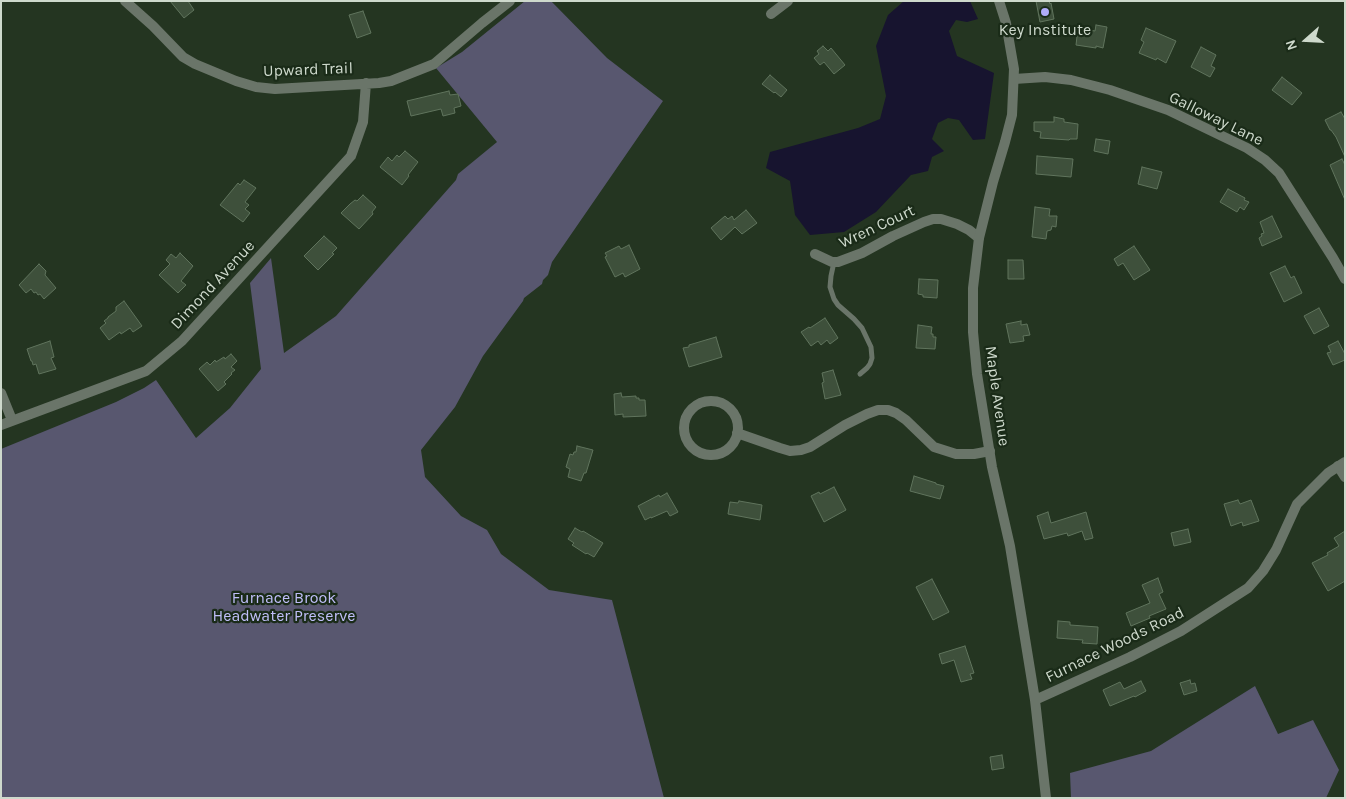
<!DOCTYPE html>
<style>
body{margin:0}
#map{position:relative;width:1346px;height:799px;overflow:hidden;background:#243521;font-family:Karla,sans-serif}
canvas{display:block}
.frame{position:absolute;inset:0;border:2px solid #ced9cc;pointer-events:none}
.north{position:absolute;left:1281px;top:15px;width:50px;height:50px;-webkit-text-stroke:4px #1a2b18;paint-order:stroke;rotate:251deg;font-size:14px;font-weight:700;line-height:20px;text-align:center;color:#ced9cc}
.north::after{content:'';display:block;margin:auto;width:18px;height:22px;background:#ced9cc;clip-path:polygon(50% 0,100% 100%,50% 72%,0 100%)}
</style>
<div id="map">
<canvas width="1346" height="799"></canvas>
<div class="frame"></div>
<div class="north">N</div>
</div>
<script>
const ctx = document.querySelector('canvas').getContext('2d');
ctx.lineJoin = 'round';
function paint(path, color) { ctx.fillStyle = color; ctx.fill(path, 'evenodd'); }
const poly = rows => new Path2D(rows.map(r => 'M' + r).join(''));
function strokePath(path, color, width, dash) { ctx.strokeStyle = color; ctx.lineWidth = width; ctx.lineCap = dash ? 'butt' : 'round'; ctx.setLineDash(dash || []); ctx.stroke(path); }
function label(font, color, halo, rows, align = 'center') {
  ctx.font = font + ' Karla,sans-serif'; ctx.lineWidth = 4.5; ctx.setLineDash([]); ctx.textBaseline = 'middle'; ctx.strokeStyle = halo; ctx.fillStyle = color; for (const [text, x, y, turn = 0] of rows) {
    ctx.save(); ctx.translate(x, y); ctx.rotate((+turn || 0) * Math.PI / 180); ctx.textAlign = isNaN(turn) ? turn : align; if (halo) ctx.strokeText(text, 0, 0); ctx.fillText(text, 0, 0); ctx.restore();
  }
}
paint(poly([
 [525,1,551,1,607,58,663,101,552,262,548,275,543,280,542,284,524,298,523,301,483,356,455,407,421,450,425,477,461,516,487,530,501,554,549,590,612,600,664,798,1,798,1,449,116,402,144,388,156,380,196,438,230,408,261,369,250,283,271,258,284,353,336,316,456,180,458,174,497,142,436,68,462,52],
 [1255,686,1278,734,1313,720,1339,770,1326,798,1071,798,1070,773,1151,751]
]), '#58576f');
paint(poly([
 [904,1,970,1,978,19,967,22,956,20,949,31,957,56,994,73,985,139,973,140,959,120,948,118,938,123,932,139,944,151,932,157,928,171,911,175,876,212,844,232,810,235,795,215,790,181,766,168,770,152,858,128,880,119,886,96,876,46,888,15]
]), '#17142f');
const building = poly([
 [170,1,188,1,194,10,184,18,170,1],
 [1036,1,1049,1,1050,4,1051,3,1054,19,1040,22,1036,1],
 [363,11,371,33,357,38,349,15,363,11],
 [1096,25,1107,27,1103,48,1096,46,1096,48,1076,45,1078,28,1095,31,1096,25],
 [1146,28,1176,41,1166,63,1157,58,1156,60,1139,53,1144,42,1141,40,1146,28],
 [823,46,828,51,831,48,845,65,834,74,824,62,820,65,814,58,819,54,817,51,823,46],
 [1201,47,1216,55,1211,66,1215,68,1210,77,1191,67,1201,47],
 [770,75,787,90,781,97,775,92,774,93,762,84,770,75],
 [1282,77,1302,93,1292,105,1272,90,1282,77],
 [449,91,450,95,458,94,461,106,454,108,455,113,443,116,441,109,411,116,407,101,449,91],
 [1341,112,1345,119,1345,157,1336,137,1331,130,1330,130,1325,120,1341,112],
 [1054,117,1064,119,1064,122,1078,124,1077,139,1070,139,1069,140,1040,138,1041,132,1034,131,1034,122,1054,122,1054,117],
 [1096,139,1110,141,1108,154,1094,151,1096,139],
 [405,151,418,162,408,175,409,176,402,185,380,167,388,157,392,161,397,155,399,157,405,151],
 [1037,156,1073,159,1071,177,1036,174,1037,156],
 [1342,159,1345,165,1345,200,1330,165,1342,159],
 [1142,167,1162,172,1157,189,1138,184,1142,167],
 [244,180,256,188,245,202,249,205,245,209,250,213,243,222,220,205,238,183,240,185,244,180],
 [1228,189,1245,198,1244,200,1249,202,1244,210,1240,207,1237,212,1220,202,1228,189],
 [363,195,376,207,372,212,373,214,359,229,341,213,350,204,355,200,357,201,363,195],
 [1035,207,1050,209,1049,216,1057,216,1056,227,1052,226,1051,230,1047,231,1046,239,1032,237,1035,207],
 [746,210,757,223,742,234,735,227,721,240,711,228,725,216,728,219,732,216,734,220,746,210],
 [1272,216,1282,237,1262,246,1259,238,1262,236,1261,234,1264,233,1260,222,1272,216],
 [324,236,337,248,332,253,334,254,318,270,304,256,324,236],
 [629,245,640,269,625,277,623,273,615,277,605,257,607,256,605,253,619,246,621,249,629,245],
 [1134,246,1150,270,1134,280,1123,263,1118,266,1114,259,1134,246],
 [180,253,193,266,181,281,186,285,178,293,159,275,170,264,166,260,171,254,176,258,180,253],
 [1008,260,1023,260,1024,279,1008,279,1008,260],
 [39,264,46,271,45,275,56,288,44,299,40,294,38,295,36,292,34,293,31,289,26,293,19,285,39,264],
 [1285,266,1291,278,1294,276,1302,293,1284,302,1270,273,1285,266],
 [919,279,938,280,937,298,923,297,923,295,918,294,919,279],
 [124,301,142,326,133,332,130,328,121,334,120,332,109,340,100,328,106,323,104,321,108,318,108,317,116,311,116,307,124,301],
 [1319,308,1329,326,1314,334,1304,316,1319,308],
 [825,318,838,338,830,344,827,340,821,345,818,341,811,346,801,332,809,327,810,328,825,318],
 [1021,321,1021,325,1027,324,1030,335,1023,336,1024,341,1010,343,1006,324,1021,321],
 [918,325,932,327,931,334,933,334,933,337,936,337,935,349,916,348,918,325],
 [716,337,722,357,689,367,683,348,689,347,689,345,716,337],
 [50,341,54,357,51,358,56,369,39,374,36,364,33,365,32,361,31,361,27,349,50,341],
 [1338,341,1345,354,1345,360,1333,365,1327,353,1331,352,1328,346,1338,341],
 [231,354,237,361,231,367,235,370,231,373,232,374,224,382,226,384,218,391,199,369,207,362,210,365,215,360,216,362,224,357,225,359,231,354],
 [833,370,841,395,825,399,822,383,824,382,822,373,833,370],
 [621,393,622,397,636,396,636,398,639,398,639,400,645,400,646,416,623,417,623,414,615,415,614,394,621,393],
 [577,446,593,450,586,473,584,473,581,481,568,477,570,469,566,467,570,454,573,455,574,452,576,452,577,446],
 [914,476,936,483,936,484,944,486,940,499,910,491,914,476],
 [834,487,846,510,824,522,811,496,819,492,820,494,834,487],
 [667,493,678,512,670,516,667,511,651,518,651,517,645,520,638,506,659,495,660,497,667,493],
 [1238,500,1240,504,1251,500,1259,521,1243,526,1242,522,1231,526,1224,504,1238,500],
 [739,501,762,505,760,520,728,514,730,502,738,503,739,501],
 [1048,512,1051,523,1086,512,1093,538,1085,540,1082,531,1068,536,1067,533,1044,539,1037,516,1048,512],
 [575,528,582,532,583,531,603,543,594,557,587,553,586,554,572,545,574,543,568,539,575,528],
 [1188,529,1191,542,1174,546,1171,533,1188,529],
 [1345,531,1345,581,1328,591,1312,563,1328,555,1327,553,1339,546,1334,538,1345,531],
 [1158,578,1163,592,1159,594,1166,609,1149,616,1150,618,1131,626,1126,613,1150,603,1142,585,1158,578],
 [932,579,949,612,933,620,916,587,932,579],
 [1058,621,1070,622,1070,625,1098,627,1097,644,1082,643,1083,640,1057,638,1058,621],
 [965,646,974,673,970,674,972,679,961,682,954,660,942,664,939,654,965,646],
 [1190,680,1191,684,1195,683,1197,691,1184,695,1180,683,1190,680],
 [1141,681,1146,691,1135,697,1134,696,1110,706,1103,690,1120,682,1124,689,1141,681],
 [1002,755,1004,768,992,770,990,757,1002,755]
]);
paint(building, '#3e503b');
strokePath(building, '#60745d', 1);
strokePath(poly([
 [834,262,831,276,830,287,834,299,838,305,854,319,862,328,871,347,872,358,870,364,867,368,860,374]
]), '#6a7569', 5);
strokePath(poly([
 [125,1,153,26,183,57,195,64,236,81,256,87,275,89,379,83,391,81,434,64,482,23,510,1],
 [771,14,788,1],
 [1014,79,1045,77,1071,80,1110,90,1168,110,1247,148,1265,160,1279,173,1333,258,1345,279],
 [815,254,832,262,838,262,862,253,893,236,924,222,933,219,941,219,957,224,969,230,979,238],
 [1,393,12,420],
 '684 428a27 27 0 1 1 54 0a27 27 0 1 1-54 0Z',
 [1,425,146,371,182,341,351,156,363,122,366,83],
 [737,433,780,448,790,451,801,450,810,447,845,425,867,414,878,410,888,410,896,413,906,420,934,447,956,454,974,454,990,451],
 [1338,466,1345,477]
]), '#6a7569', 10);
strokePath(poly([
 [999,1,1006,23,1014,69,1012,115,1005,142,993,182,979,238,973,288,973,332,977,374,992,467,1010,546,1035,700,1046,798],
 [1035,700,1130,657,1181,631,1248,588,1263,571,1276,550,1297,504,1328,473,1345,462]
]), '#6a7569', 10);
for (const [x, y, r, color] of [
 [1045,12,5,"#b1adfa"]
]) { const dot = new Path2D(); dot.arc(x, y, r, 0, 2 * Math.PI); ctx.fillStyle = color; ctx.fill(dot); strokePath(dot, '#1a2b18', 2); }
label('16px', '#ced9cc', '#1a2b18', [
 ["Key Institute",1045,30]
]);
label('16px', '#ced9cc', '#1a2b18', [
 ["Upward Trail",308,70,-2],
 ["Galloway Lane",1216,119,26],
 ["Wren Court",877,227,-25],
 ["Dimond Avenue",213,285,-47],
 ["Maple Avenue",997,396,82],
 ["Furnace Woods Road",1115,645,-26]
]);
label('16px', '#c0bef9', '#1a2b18', [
 ["Furnace Brook",284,598],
 ["Headwater Preserve",284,616]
]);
</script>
